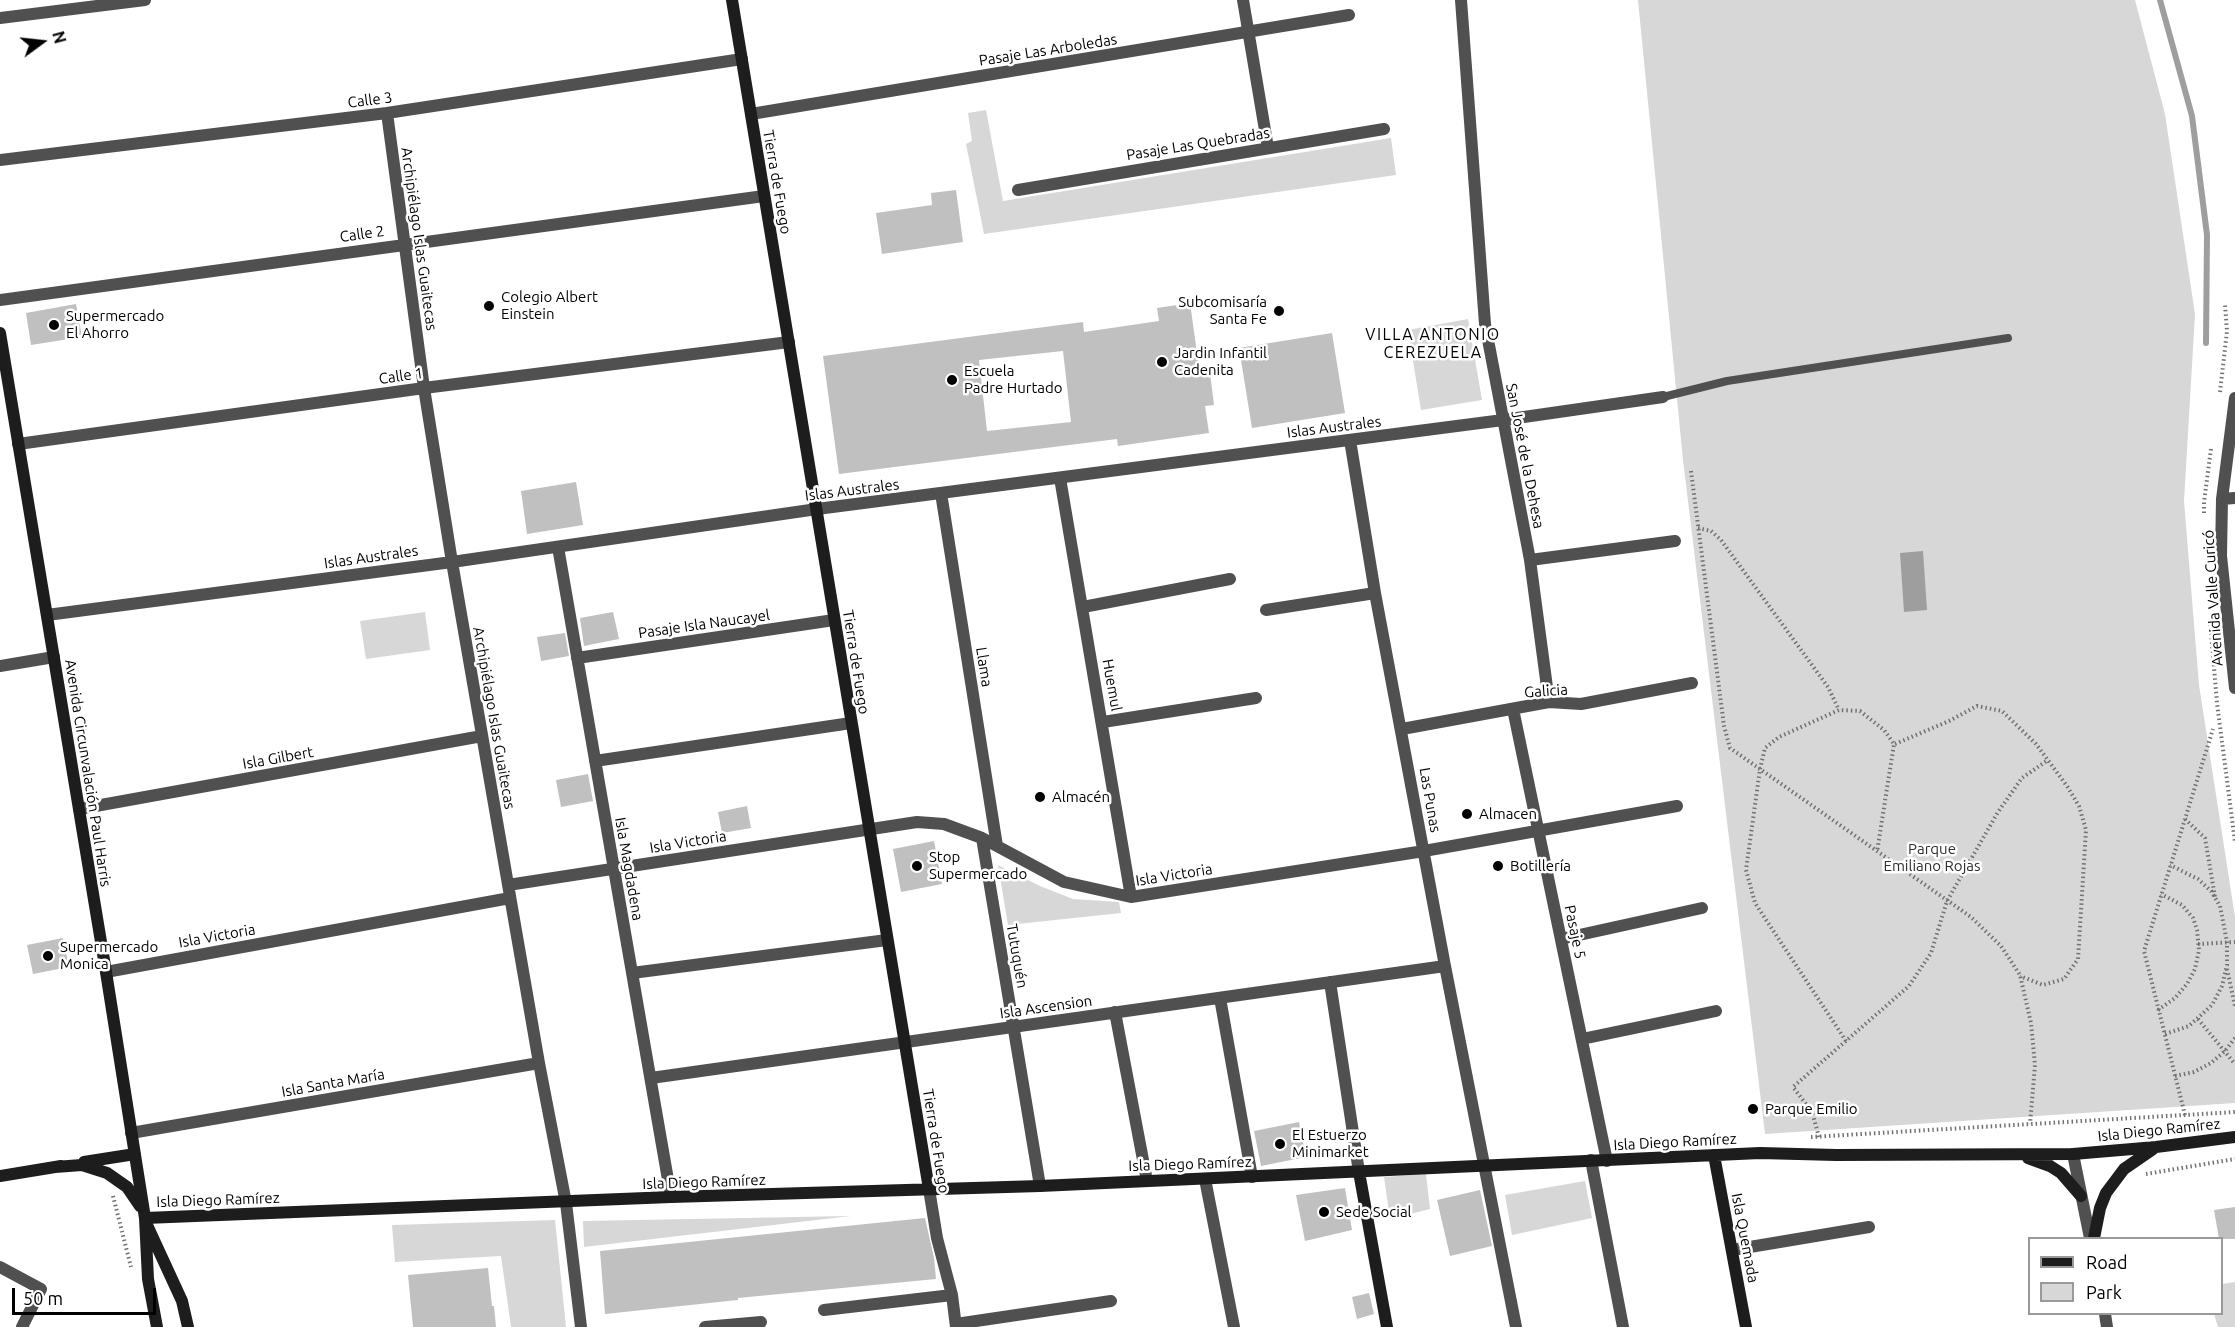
<!DOCTYPE html>
<meta charset="utf-8">
<style>
body{margin:0}
#map{position:relative;width:2235px;height:1327px;overflow:hidden;background:#fff;font-family:Ubuntu,sans-serif}
canvas{display:block}
.legend{position:absolute;left:2028px;top:1237px;width:195px;height:78px;box-sizing:border-box;background:#fff;border:2px solid #999;margin:0;padding:8px 10px;list-style:none;font-size:18px;color:#000}
.legend li{display:flex;align-items:center;gap:12px;height:30px}
.legend b{width:30px;border:2px solid #999}
.north{position:absolute;left:12px;top:12px;width:60px;height:60px;-webkit-text-stroke:4px #fff;paint-order:stroke;rotate:75deg;font-size:16px;font-weight:700;line-height:24px;text-align:center;color:#000}
.north::after{content:'';display:block;margin:auto;width:21px;height:27px;background:#000;clip-path:polygon(50% 0,100% 100%,50% 72%,0 100%)}
.scale{position:absolute;left:12px;top:1288px;width:144px;height:27px;box-sizing:border-box;border:3px solid #000;border-top:0;padding-left:8px;font-size:18px;line-height:21px;white-space:nowrap;color:#000;-webkit-text-stroke:4px #fff;paint-order:stroke}
</style>
<div id="map">
<canvas width="2235" height="1327"></canvas>
<ul class="legend">
<li><b style="height:8px;background:#1d1d1d"></b>Road</li>
<li><b style="height:16px;background:#d7d7d7"></b>Park</li>
</ul>
<div class="north">N</div>
<div class="scale">50 m</div>
</div>
<script>
const ctx = document.querySelector('canvas').getContext('2d');
ctx.lineJoin = 'round';
function paint(path, color) { ctx.fillStyle = color; ctx.fill(path, 'evenodd'); }
const poly = rows => new Path2D(rows.map(r => 'M' + r).join(''));
function strokePath(path, color, width, dash) { ctx.strokeStyle = color; ctx.lineWidth = width; ctx.lineCap = dash ? 'butt' : 'round'; ctx.setLineDash(dash || []); ctx.stroke(path); }
function label(font, color, halo, rows, align = 'center') {
  ctx.font = font + ' Ubuntu,sans-serif'; ctx.lineWidth = 5; ctx.setLineDash([]); ctx.textBaseline = 'middle'; ctx.strokeStyle = halo; ctx.fillStyle = color; for (const [text, x, y, turn = 0] of rows) {
    ctx.save(); ctx.translate(x, y); ctx.rotate((+turn || 0) * Math.PI / 180); ctx.textAlign = isNaN(turn) ? turn : align; if (halo) ctx.strokeText(text, 0, 0); ctx.fillText(text, 0, 0); ctx.restore();
  }
}
paint(poly([
 [1638,0,2135,0,2165,114,2195,314,2184,501,2199,685,2235,917,2235,1103,1765,1134,1683,460],
 [986,110,1003,201,1391,138,1396,175,984,234,966,144,972,141,968,113],
 [1468,319,1482,400,1421,410,1408,330],
 [425,612,430,650,366,659,360,621],
 [998,865,1040,886,1073,899,1119,902,1121,913,1008,925],
 [1426,1174,1430,1209,1390,1219,1384,1177],
 [1585,1181,1592,1218,1512,1235,1505,1195],
 [851,1216,584,1247,583,1221],
 [555,1220,566,1327,511,1327,501,1256,395,1262,392,1225],
 [2235,1282,2235,1327,2218,1327,2214,1314,2222,1314,2222,1284]
]), '#d7d7d7');
paint(poly([
 [1923,551,1927,610,1904,612,1900,553]
]), '#9e9e9e');
strokePath(poly([
 [2160,0,2192,116,2207,235,2206,343]
]), '#9e9e9e', 6);
paint(poly([
 [956,190,963,242,882,254,876,213,932,205,931,193],
 [1190,303,1199,367,1209,365,1214,405,1205,406,1209,433,1118,446,1117,439,839,474,823,356,1083,322,1084,332,1159,321,1157,308],
 [1063,351,1071,422,987,431,979,360],
 [76,304,82,337,31,345,26,313],
 [1332,333,1345,413,1252,428,1239,348],
 [576,482,583,525,527,534,521,491],
 [613,612,619,639,584,646,580,618],
 [565,633,569,656,541,661,537,637],
 [588,774,593,801,561,807,556,780],
 [747,806,751,828,722,833,718,812],
 [934,841,942,884,901,892,893,849],
 [63,938,69,967,33,974,27,945],
 [1299,1122,1306,1157,1261,1166,1254,1131],
 [1345,1188,1352,1230,1305,1241,1296,1195],
 [1480,1190,1492,1246,1450,1256,1437,1200],
 [2235,1207,2235,1239,2219,1239,2214,1210],
 [925,1218,934,1258,936,1279,738,1298,738,1300,605,1314,600,1251],
 [488,1268,492,1306,494,1306,496,1327,413,1327,408,1275],
 [1369,1293,1374,1314,1357,1319,1352,1297]
]), '#c0c0c0');
strokePath(poly([
 [2220,392,2227,331,2225,305],
 [1691,471,1724,726,1730,748,1971,917,2001,946,2020,975,2031,1023,2035,1065,2030,1124],
 [2204,513,2204,502,2211,449],
 [1698,528,1711,531,1721,540,1828,687,1839,710],
 [2210,620,2217,703,2235,842],
 [1895,744,1949,721,1977,706,2002,711,2036,744,2067,786,2079,806,2086,830,2078,959,2064,979,2043,985,2020,976],
 [2185,819,2205,838,2215,897],
 [2198,944,2235,942],
 [2227,969,2235,1006],
 [2158,1010,2175,998,2187,984,2195,969,2199,950,2197,930,2193,918,2182,905,2161,894],
 [2198,1019,2235,1064],
 [2165,1034,2189,1026,2212,1005,2222,986,2227,965,2227,942,2220,906,2211,891,2198,879,2170,865],
 [1846,1041,1755,903,1746,870,1760,769,1765,748,1779,737,1839,710,1860,711,1884,730,1894,744,1877,852],
 [2175,1076,2194,1072,2211,1063,2225,1051,2235,1038],
 [2185,1115,2144,951,2213,729],
 [1811,1137,2235,1112],
 [1819,1137,1812,1112,1793,1087,1909,986,1931,953,1947,901,1998,812,2022,778,2048,760],
 [2146,1174,2235,1159],
 [113,1196,131,1267]
]), '#727272', 4, [1.5, 3]);
strokePath(poly([
 [1663,397,1727,381,2008,338]
]), '#505050', 8);
strokePath(poly([
 [1243,0,1268,148],
 [1461,0,1485,324,1530,560,1549,702],
 [0,18,145,0],
 [387,113,424,388,452,562,539,1063,566,1203,581,1327],
 [751,114,1349,15],
 [0,160,387,113,742,59],
 [1018,190,1384,129],
 [0,300,764,196],
 [2235,398,2222,499,2221,556,2235,688],
 [1350,440,1375,593,1445,966,1516,1327],
 [18,444,424,388,789,342],
 [1060,478,1131,897],
 [941,493,997,846],
 [2222,499,2235,498],
 [558,547,671,1197],
 [1530,560,1675,541],
 [1083,607,1230,579],
 [1266,610,1375,593],
 [47,615,452,562,817,509,1503,420,1663,397],
 [577,658,834,620],
 [0,666,54,657],
 [1513,709,1607,1161],
 [1103,722,1256,698],
 [1402,729,1549,702,1581,704,1692,683],
 [595,761,851,723],
 [79,809,482,736],
 [982,838,1040,1186],
 [508,885,917,822,944,824,982,838,1064,882,1131,897,1424,851,1677,806],
 [1561,939,1702,908],
 [106,972,510,898],
 [632,973,887,940],
 [1330,982,1359,1172],
 [1220,998,1252,1177],
 [1115,1012,1147,1181],
 [1582,1039,1716,1011],
 [651,1078,1445,966],
 [131,1133,539,1063],
 [2073,1154,2090,1238],
 [1591,1160,1623,1327],
 [1205,1179,1234,1327],
 [929,1189,937,1238,952,1295,956,1327],
 [1732,1250,1869,1227],
 [0,1267,41,1289,22,1327],
 [824,1310,952,1295],
 [2105,1314,2107,1327],
 [956,1324,1111,1301],
 [705,1327,761,1322]
]), '#505050', 12);
strokePath(poly([
 [732,0,929,1189],
 [0,333,106,972,145,1218,148,1279,157,1327],
 [1714,1155,1746,1327],
 [2028,1158,2050,1166,2061,1173,2081,1196],
 [84,1162,135,1154],
 [55,1167,82,1165,107,1173,127,1187,140,1206],
 [1359,1172,1387,1327],
 [0,1176,61,1166],
 [145,1218,671,1197,1040,1186,1760,1153,1836,1155,2073,1154,2156,1147,2235,1137],
 [147,1225,182,1301,188,1327],
 [2094,1238,2100,1208,2106,1193,2124,1169,2153,1149]
]), '#1d1d1d', 12);
for (const [x, y, r, color] of [
 [489,306,6,"#000"],
 [1279,311,6,"#000"],
 [54,325,6,"#000"],
 [1162,362,6,"#000"],
 [952,380,6,"#000"],
 [1040,797,6,"#000"],
 [1467,814,6,"#000"],
 [917,866,6,"#000"],
 [1498,866,6,"#000"],
 [48,956,6,"#000"],
 [1753,1109,6,"#000"],
 [1280,1144,6,"#000"],
 [1324,1212,6,"#000"]
]) { const dot = new Path2D(); dot.arc(x, y, r, 0, 2 * Math.PI); ctx.fillStyle = color; ctx.fill(dot); strokePath(dot, '#fff', 2); }
label('15px', '#000', '#fff', [
 ["Pasaje Las Arboledas",1048,50,-9],
 ["Calle 3",370,100,-7],
 ["Pasaje Las Quebradas",1198,144,-9],
 ["Tierra de Fuego",777,182,80],
 ["Calle 2",362,234,-8],
 ["Archipiélago Islas Guaitecas",419,239,82],
 ["Calle 1",401,376,-8],
 ["Islas Australes",1334,427,-7],
 ["San José de la Dehesa",1525,456,79],
 ["Islas Australes",852,490,-7],
 ["Islas Australes",371,557,-8],
 ["Avenida Valle Curicó",2213,598,-94],
 ["Pasaje Isla Naucayel",704,624,-8],
 ["Tierra de Fuego",856,662,81],
 ["Llama",984,667,81],
 ["Huemul",1112,685,80],
 ["Galicia",1546,691,-4],
 ["Archipiélago Islas Guaitecas",494,718,80],
 ["Isla Gilbert",278,758,-10],
 ["Avenida Circunvalación Paul Harris",88,773,81],
 ["Las Punas",1430,800,80],
 ["Isla Victoria",688,842,-9],
 ["Isla Magdadena",629,869,80],
 ["Isla Victoria",1174,875,-9],
 ["Pasaje 5",1575,932,78],
 ["Isla Victoria",217,936,-10],
 ["Tutuquén",1017,956,80],
 ["Isla Ascension",1046,1007,-8],
 ["Isla Santa María",333,1083,-10],
 ["Isla Diego Ramírez",2159,1130,-6],
 ["Tierra de Fuego",936,1141,81],
 ["Isla Diego Ramírez",1675,1142,-3],
 ["Isla Diego Ramírez",1190,1164,-2],
 ["Isla Diego Ramírez",704,1182,-2],
 ["Isla Diego Ramírez",218,1200,-2],
 ["Isla Quemada",1745,1238,79]
]);
label('15px', '#000', '#fff', [
 ["Colegio Albert",501,297],
 ["Einstein",501,314],
 ["Subcomisaría",1267,302,"right"],
 ["Santa Fe",1267,319,"right"],
 ["Supermercado",66,316],
 ["El Ahorro",66,333],
 ["Jardin Infantil",1174,353],
 ["Cadenita",1174,370],
 ["Escuela",964,371],
 ["Padre Hurtado",964,388],
 ["Almacén",1052,797],
 ["Almacen",1479,814],
 ["Stop",929,857],
 ["Supermercado",929,874],
 ["Botillería",1510,866],
 ["Supermercado",60,947],
 ["Monica",60,964],
 ["Parque Emilio",1765,1109],
 ["El Estuerzo",1292,1135],
 ["Minimarket",1292,1152],
 ["Sede Social",1336,1212]
], 'left');
label('15px', '#2e2e2e', '#fff', [
 ["Parque",1932,849],
 ["Emiliano Rojas",1932,866]
]);
ctx.letterSpacing = '1.5px';
label('16px', '#000', '#fff', [
 ["VILLA ANTONIO",1433,335],
 ["CEREZUELA",1433,353]
]);
ctx.letterSpacing = '0px';
</script>
